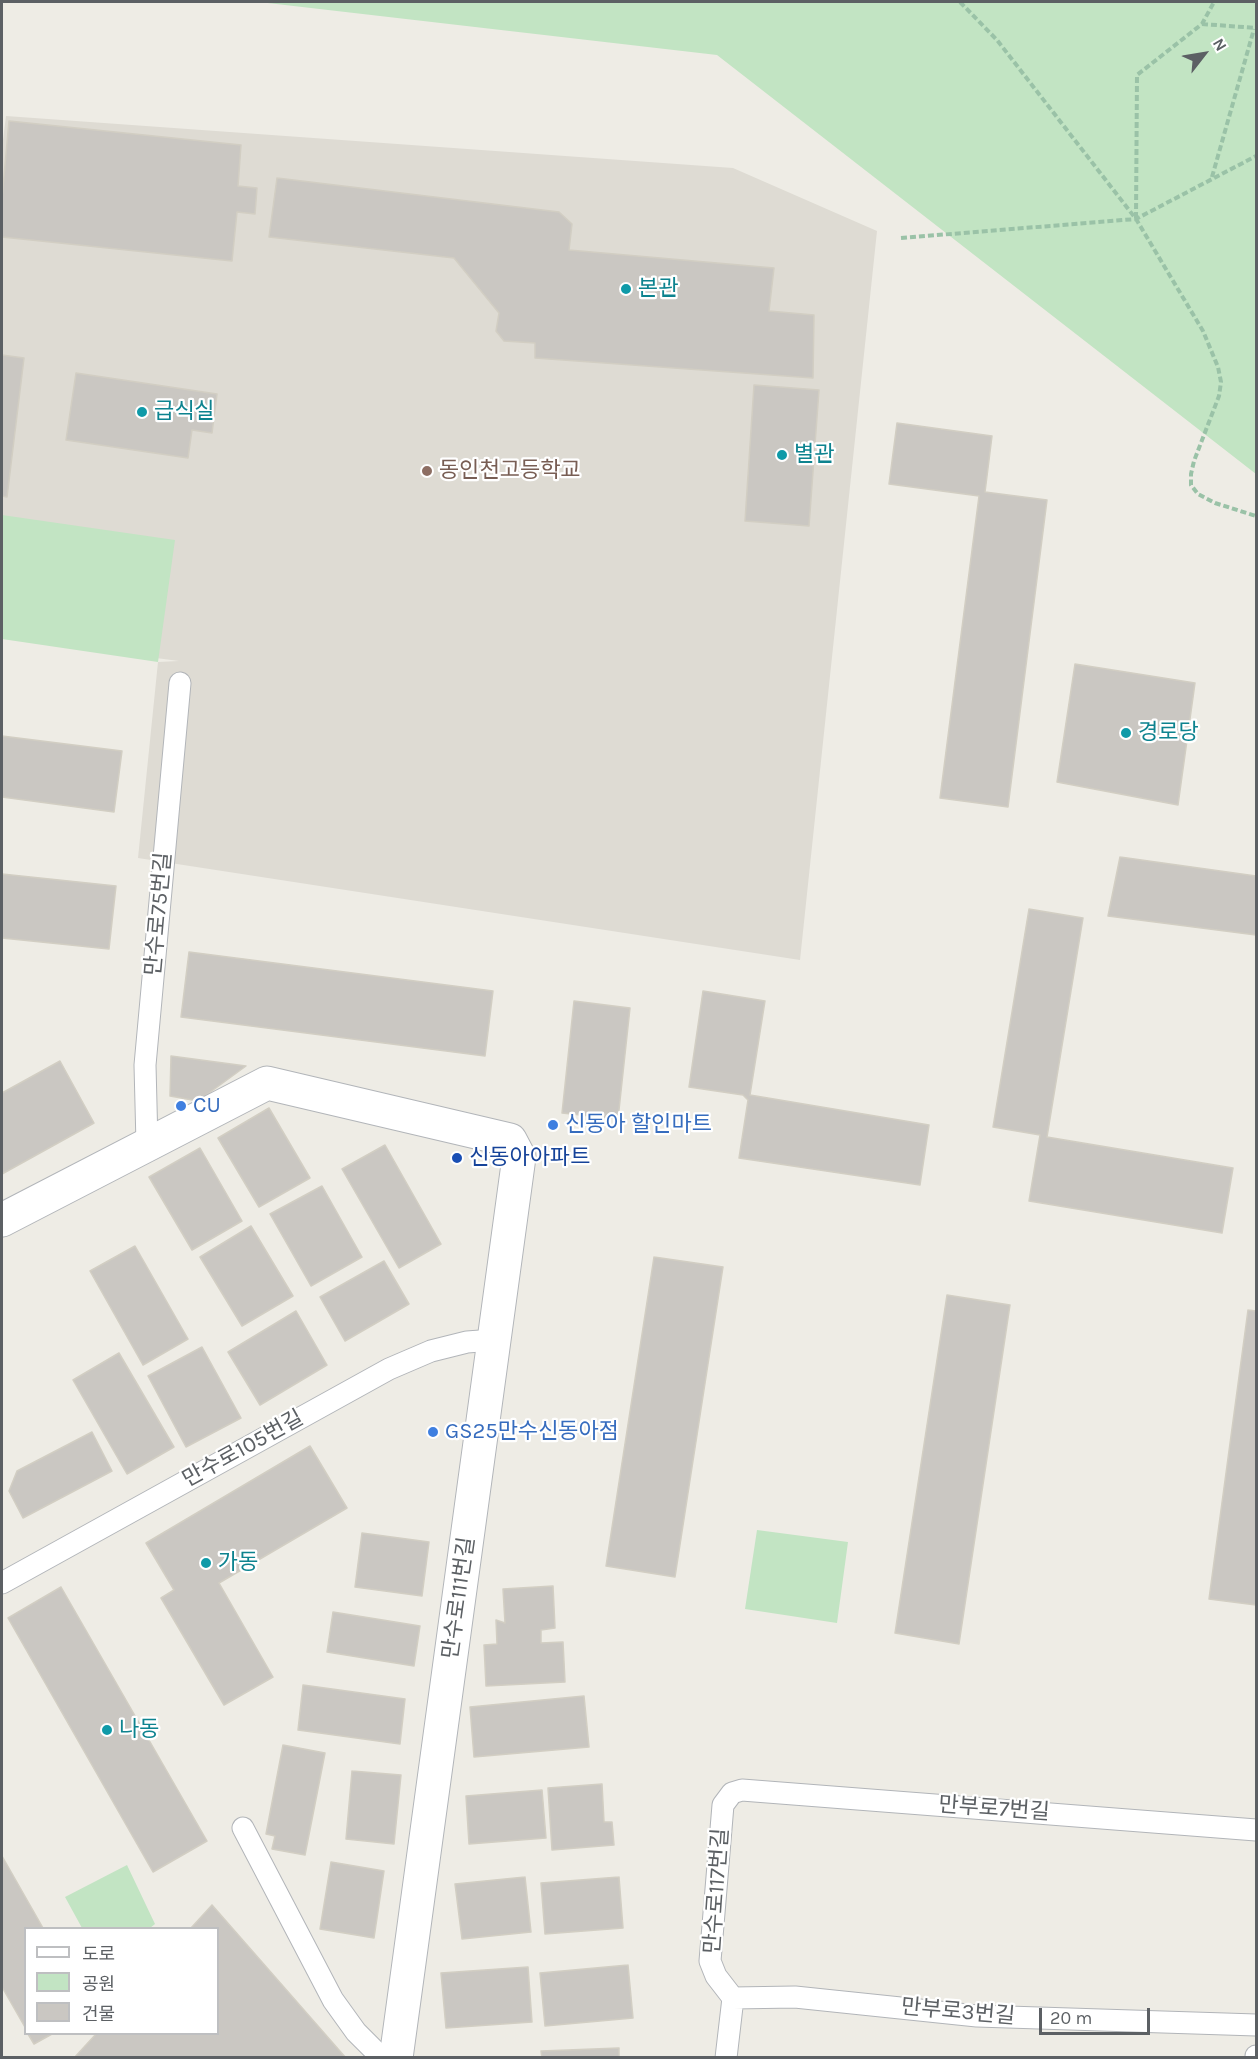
<!DOCTYPE html>
<meta charset="utf-8">
<style>
body{margin:0}
#map{position:relative;width:1258px;height:2059px;overflow:hidden;background:#eeece5;font-family:Karla,"Noto Sans KR",sans-serif}
canvas{display:block}
.frame{position:absolute;inset:0;border:3px solid #5c6064;pointer-events:none}
.legend{position:absolute;left:24px;top:1927px;width:195px;height:108px;box-sizing:border-box;background:#fff;border:2px solid #bebfc1;margin:0;padding:8px 10px;list-style:none;font-size:18px;color:#5c6064}
.legend li{display:flex;align-items:center;gap:12px;height:30px}
.legend b{width:30px;border:2px solid #bebfc1}
.north{position:absolute;left:1174px;top:24px;width:60px;height:60px;-webkit-text-stroke:4px #fff;paint-order:stroke;rotate:59deg;font-size:16px;font-weight:700;line-height:24px;text-align:center;color:#5c6064}
.north::after{content:'';display:block;margin:auto;width:21px;height:27px;background:#5c6064;clip-path:polygon(50% 0,100% 100%,50% 72%,0 100%)}
.scale{position:absolute;left:1039px;top:2008px;width:111px;height:27px;box-sizing:border-box;border:3px solid #5c6064;border-top:0;padding-left:8px;font-size:18px;line-height:21px;white-space:nowrap;color:#5c6064;-webkit-text-stroke:4px #fff;paint-order:stroke}
</style>
<div id="map">
<canvas width="1258" height="2059"></canvas>
<div class="frame"></div>
<ul class="legend">
<li><b style="height:8px;background:#fff"></b>도로</li>
<li><b style="height:16px;background:#c2e4c3"></b>공원</li>
<li><b style="height:16px;background:#cac7c2"></b>건물</li>
</ul>
<div class="north">N</div>
<div class="scale">20 m</div>
</div>
<script>
const ctx = document.querySelector('canvas').getContext('2d');
ctx.lineJoin = 'round';
function paint(path, color) { ctx.fillStyle = color; ctx.fill(path, 'evenodd'); }
const poly = rows => new Path2D(rows.map(r => 'M' + r).join(''));
function strokePath(path, color, width, dash) { ctx.strokeStyle = color; ctx.lineWidth = width; ctx.lineCap = dash ? 'butt' : 'round'; ctx.setLineDash(dash || []); ctx.stroke(path); }
function label(font, color, halo, rows, align = 'center') {
  ctx.font = font + ' Karla,"Noto Sans KR",sans-serif'; ctx.lineWidth = 4.5; ctx.setLineDash([]); ctx.textBaseline = 'middle'; ctx.strokeStyle = halo; ctx.fillStyle = color; for (const [text, x, y, turn = 0] of rows) {
    ctx.save(); ctx.translate(x, y); ctx.rotate((+turn || 0) * Math.PI / 180); ctx.textAlign = isNaN(turn) ? turn : align; if (halo) ctx.strokeText(text, 0, 0); ctx.fillText(text, 0, 0); ctx.restore();
  }
}
paint(poly([
 [6,116,733,168,877,231,800,960,138,858,158,662,179,661,2,638,2,148]
]), '#dedbd3');
paint(poly([
 [259,2,1256,2,1256,474,717,55],
 [2,515,175,540,158,662,2,639],
 [757,1530,848,1542,837,1623,745,1609],
 [127,1865,155,1924,150,1928,82,1928,65,1897]
]), '#c2e4c3');
const building = poly([
 [9,121,241,145,238,186,257,188,255,214,237,212,232,261,2,237,2,198,9,121],
 [277,178,559,212,572,224,569,250,774,268,769,311,814,315,813,378,535,358,535,343,504,341,496,331,499,313,454,258,269,237,277,178],
 [2,355,24,358,7,497,2,496,2,355],
 [76,373,217,394,212,433,192,430,188,458,66,440,76,373],
 [754,385,819,390,809,526,745,521,754,385],
 [897,423,992,436,985,492,1047,500,1008,807,940,798,979,496,889,484,897,423],
 [1075,664,1195,683,1178,805,1057,782,1075,664],
 [2,736,122,751,114,812,2,797,2,736],
 [1120,857,1256,876,1256,935,1108,916,1120,857],
 [2,874,116,886,109,949,2,938,2,874],
 [1029,909,1083,918,1047,1137,1233,1168,1222,1233,1029,1201,1040,1135,993,1127,1029,909],
 [189,952,493,991,485,1056,181,1017,189,952],
 [703,991,765,1001,750,1095,929,1125,920,1185,739,1158,748,1100,743,1095,689,1087,703,991],
 [574,1001,630,1008,618,1119,562,1113,574,1001],
 [171,1056,246,1066,198,1101,170,1096,171,1056],
 [60,1061,94,1123,2,1174,2,1093,60,1061],
 [269,1108,310,1178,259,1207,218,1138,269,1108],
 [385,1145,441,1244,399,1268,342,1169,385,1145],
 [200,1148,242,1221,192,1250,149,1177,200,1148],
 [322,1186,362,1257,311,1286,270,1214,322,1186],
 [251,1226,293,1296,242,1326,200,1257,251,1226],
 [135,1246,188,1339,143,1365,90,1271,135,1246],
 [654,1257,723,1267,675,1577,606,1566,654,1257],
 [384,1261,409,1304,345,1341,320,1297,384,1261],
 [947,1295,1010,1305,959,1644,895,1633,947,1295],
 [1248,1310,1256,1311,1256,1605,1209,1599,1248,1310],
 [296,1311,327,1365,260,1405,228,1352,296,1311],
 [202,1347,241,1418,186,1447,148,1376,202,1347],
 [119,1353,174,1447,127,1474,73,1380,119,1353],
 [92,1432,112,1471,23,1518,9,1491,17,1471,92,1432],
 [310,1446,347,1508,219,1583,273,1677,224,1705,161,1598,174,1590,146,1543,310,1446],
 [362,1533,429,1542,422,1596,355,1587,362,1533],
 [553,1586,555,1628,541,1630,541,1643,563,1642,565,1682,486,1686,484,1645,497,1644,496,1620,505,1623,503,1589,553,1586],
 [61,1587,207,1841,153,1872,8,1618,61,1587],
 [333,1612,420,1626,414,1666,327,1652,333,1612],
 [303,1685,405,1699,400,1744,298,1730,303,1685],
 [584,1696,589,1747,474,1757,470,1707,584,1696],
 [283,1745,325,1753,305,1855,272,1849,275,1836,266,1834,283,1745],
 [352,1771,401,1775,394,1844,346,1839,352,1771],
 [602,1784,604,1822,612,1822,614,1845,552,1850,548,1788,602,1784],
 [542,1790,546,1838,469,1844,466,1796,542,1790],
 [2,1856,43,1928,26,1928,26,2029,2,1987,2,1856],
 [331,1862,384,1871,374,1938,320,1929,331,1862],
 [525,1877,531,1932,462,1939,455,1884,525,1877],
 [619,1877,623,1928,545,1934,541,1883,619,1877],
 [212,1905,346,2058,74,2058,96,2034,218,2034,218,1928,191,1928,212,1905],
 [628,1965,633,2018,545,2026,540,1973,628,1965],
 [528,1967,532,2022,446,2028,441,1973,528,1967],
 [28,2034,52,2034,34,2044,28,2034],
 [619,2048,619,2058,542,2058,541,2051,619,2048]
]);
paint(building, '#cac7c2');
strokePath(building, '#d2cec3', 1.5);
const service = poly([
 [147,1144,145,1065,180,683],
 [2,1583,389,1369,431,1351,467,1342,494,1340],
 [243,1828,333,2000,356,2032,382,2058],
 [733,1998,795,1997,977,2016,1256,2025],
 [726,2058,733,1998,716,1976,710,1961,723,1805,732,1793,742,1790,1256,1830],
 [1256,2058,1256,2056]
]);
const minor = poly([
 [2,1220,267,1083,510,1140,519,1157,396,2058]
]);
strokePath(service, '#b2b5b9', 23);
strokePath(minor, '#b2b5b9', 35);
strokePath(poly([
 [960,2,997,40,1136,219,1203,331,1218,367,1221,382,1219,396,1194,461,1191,474,1191,485,1198,494,1215,503,1256,516],
 [1202,24,1256,28],
 [1212,177,1254,29],
 [1136,218,1137,75,1202,24,1214,2],
 [901,238,1136,219,1256,156]
]), '#9ac2a7', 4, [6, 3]);
strokePath(service, '#fff', 21);
strokePath(minor, '#fff', 33);
for (const [x, y, r, color] of [
 [626,289,6,"#0f9aa8"],
 [142,412,6,"#0f9aa8"],
 [782,455,6,"#0f9aa8"],
 [427,471,6,"#8d6e63"],
 [1126,733,6,"#0f9aa8"],
 [181,1106,6,"#3f7fe0"],
 [553,1125,6,"#3f7fe0"],
 [457,1158,6,"#1a4fb4"],
 [433,1432,6,"#3f7fe0"],
 [206,1563,6,"#0f9aa8"],
 [107,1730,6,"#0f9aa8"]
]) { const dot = new Path2D(); dot.arc(x, y, r, 0, 2 * Math.PI); ctx.fillStyle = color; ctx.fill(dot); strokePath(dot, '#fff', 2); }
label('22px', '#0d838f', '#fff', [
 ["본관",638,289],
 ["급식실",154,412],
 ["별관",794,455],
 ["경로당",1138,733],
 ["가동",218,1563],
 ["나동",119,1730]
], 'left');
label('22px', '#785e54', '#fff', [
 ["동인천고등학교",439,471]
], 'left');
label('22px', '#5c6064', '#fff', [
 ["만수로75번길",159,914,-85],
 ["만수로105번길",243,1449,-29],
 ["만수로111번길",459,1598,-82],
 ["만부로7번길",994,1809,4],
 ["만수로117번길",717,1891,-86],
 ["만부로3번길",958,2012,5]
]);
label('22px', '#366cbe', '#fff', [
 ["CU",193,1106],
 ["신동아 할인마트",565,1125],
 ["GS25만수신동아점",445,1432]
], 'left');
label('22px', '#164399', '#fff', [
 ["신동아아파트",469,1158]
], 'left');
</script>
